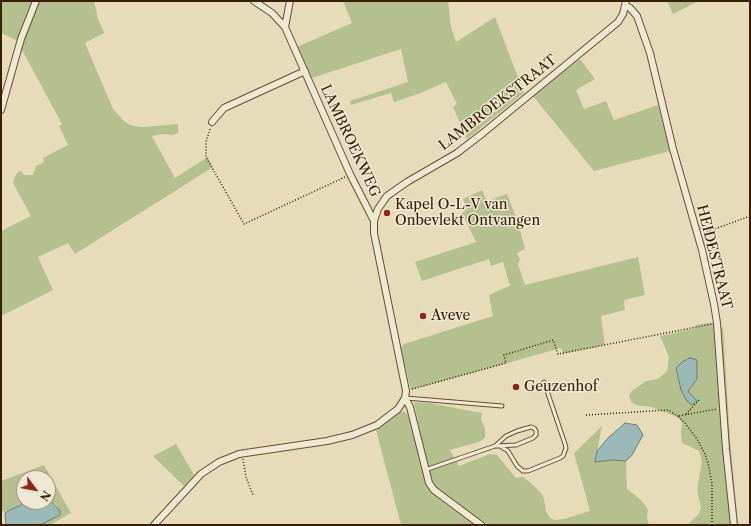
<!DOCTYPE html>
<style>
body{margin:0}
#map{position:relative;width:751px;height:526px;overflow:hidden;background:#e7dcb9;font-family:"Libre Caslon Text",serif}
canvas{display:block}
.frame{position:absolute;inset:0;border:2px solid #392004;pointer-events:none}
.north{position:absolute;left:16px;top:470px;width:40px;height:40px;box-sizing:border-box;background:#efe8d2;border:1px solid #a69880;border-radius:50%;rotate:122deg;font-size:11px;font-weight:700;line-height:16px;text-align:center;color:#392004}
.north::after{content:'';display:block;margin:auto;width:14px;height:18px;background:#8f2418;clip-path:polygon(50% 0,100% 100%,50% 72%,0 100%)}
</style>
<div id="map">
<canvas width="751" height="526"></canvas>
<div class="frame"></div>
<div class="north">N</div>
</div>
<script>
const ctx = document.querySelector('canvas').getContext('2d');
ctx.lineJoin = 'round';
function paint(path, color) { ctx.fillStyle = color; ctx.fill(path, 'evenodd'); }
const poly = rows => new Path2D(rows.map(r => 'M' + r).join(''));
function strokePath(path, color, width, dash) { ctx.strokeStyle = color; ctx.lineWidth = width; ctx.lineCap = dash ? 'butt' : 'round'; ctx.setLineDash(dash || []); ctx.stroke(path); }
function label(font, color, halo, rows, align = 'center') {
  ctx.font = font + ' "Libre Caslon Text",serif'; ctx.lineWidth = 3; ctx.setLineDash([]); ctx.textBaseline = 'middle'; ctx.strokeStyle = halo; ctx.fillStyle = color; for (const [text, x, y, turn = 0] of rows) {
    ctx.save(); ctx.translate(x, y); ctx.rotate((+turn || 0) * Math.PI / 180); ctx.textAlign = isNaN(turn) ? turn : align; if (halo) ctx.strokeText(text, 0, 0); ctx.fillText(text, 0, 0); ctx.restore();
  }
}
paint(poly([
 [1,1,34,1,18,41,1,33],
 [39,1,94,1,98,19,104,33,85,43,113,109,123,120,128,124,134,126,144,127,178,124,178,133,172,135,164,134,152,136,175,178,208,157,213,167,75,254,68,243,38,257,53,290,1,316,1,231,31,216,13,183,14,179,17,173,21,171,24,175,33,175,36,166,44,162,43,158,68,145,59,126,62,124,21,48],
 [343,1,448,1,451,27,456,42,495,17,524,93,467,139,453,107,457,104,446,82,418,94,394,102,391,93,351,105,350,101,408,82,401,49,312,78,297,47,352,23],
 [667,1,699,1,673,14],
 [580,59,595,79,576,90,584,109,606,101,614,120,658,105,670,151,594,171,533,96],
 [482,190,487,201,507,194,518,222,525,249,517,253,520,259,518,264,525,285,638,257,645,295,624,300,625,310,601,316,605,345,563,354,561,348,411,390,401,348,404,344,493,316,489,295,511,285,509,283,503,262,491,266,489,259,422,281,415,262,476,242,462,213,467,209,463,199],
 [707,323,713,323,723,327,730,439,738,525,687,525,699,514,701,507,697,490,702,462,699,451,682,443,681,433,682,422,677,417,651,407,636,405,631,402,629,395,632,391,646,381,658,379,667,371,669,357,660,336,696,328,696,325],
 [414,402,429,403,482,413,481,419,485,428,485,438,479,442,450,450,459,466,490,454,497,455,516,478,523,477,531,483,541,493,544,499,546,511,550,518,555,520,564,519,590,511,574,453,602,426,595,462,613,460,626,461,627,489,640,499,645,505,648,510,647,518,649,525,486,525,439,491,433,484,426,461],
 [404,411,408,415,427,487,440,500,475,525,401,525,376,430,400,412],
 [176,444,194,475,184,486,153,456],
 [44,465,71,513,50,525,40,525,60,515,56,504,52,502,49,493,48,493,48,478,24,478,24,502,28,502,8,511,5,514,1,508,1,481]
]), '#b5c08f');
const water = poly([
 [690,358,697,360,697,379,688,391,697,401,692,405,687,401,681,390,676,368,682,362,690,358],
 [625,423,637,425,643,435,632,455,626,461,613,460,595,462,597,451,608,438,625,423],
 [48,493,49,493,52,502,60,511,60,515,40,525,6,525,5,514,8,511,28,502,48,502,48,493]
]);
paint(water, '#9ab9b8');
strokePath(water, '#737c70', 1);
const service = poly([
 [406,398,502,406],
 [500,446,508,451,517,466,523,471,528,471,560,458,563,456,566,448,565,444,544,382],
 [425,470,495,446,516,445,533,438,536,435,536,431,534,428,531,427,517,431,506,436,495,446]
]);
const minor = poly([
 [254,1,272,13,285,27,350,174,374,221],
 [626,6,630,8,637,16,650,53,673,149,702,250,714,304,717,323,726,449,734,525],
 [285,27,290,1],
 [1,110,21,39,36,1],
 [212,122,224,108,305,71],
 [405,398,410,407,429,483,434,490,481,525],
 [154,525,201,474,219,462,239,454,327,441,352,435,377,425,398,409,405,398,406,391,374,233,374,221,378,209,387,196,407,182,457,153,483,133,618,22,623,14,626,1]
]);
strokePath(service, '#644f31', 5);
strokePath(minor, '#644f31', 8);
strokePath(poly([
 [210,129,206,142,206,157,244,224,345,177],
 [704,233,750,216],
 [412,389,506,363,504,355,553,340,558,354,712,324],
 [686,414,700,399],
 [586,415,668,410,678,416],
 [243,459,246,477,253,495],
 [712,525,712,484,708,463,705,454,697,439,685,423,678,416,717,409]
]), '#392004', 1.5, [1, 2]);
strokePath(service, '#efe8d2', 3);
strokePath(minor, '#efe8d2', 6);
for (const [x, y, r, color] of [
 [387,213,4,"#8f2418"],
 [423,316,4,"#8f2418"],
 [516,387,4,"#8f2418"]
]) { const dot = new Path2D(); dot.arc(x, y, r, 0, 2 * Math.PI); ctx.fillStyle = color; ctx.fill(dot); strokePath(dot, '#efe8d2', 1.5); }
label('14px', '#392004', '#efe8d2', [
 ["LAMBROEKSTRAAT",498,103,-38],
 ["LAMBROEKWEG",350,141,65],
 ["HEIDESTRAAT",714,257,76]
]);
label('14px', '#392004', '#efe8d2', [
 ["Kapel O-L-V van",395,205],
 ["Onbevlekt Ontvangen",395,221],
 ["Aveve",431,316],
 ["Geuzenhof",524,387]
], 'left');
</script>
